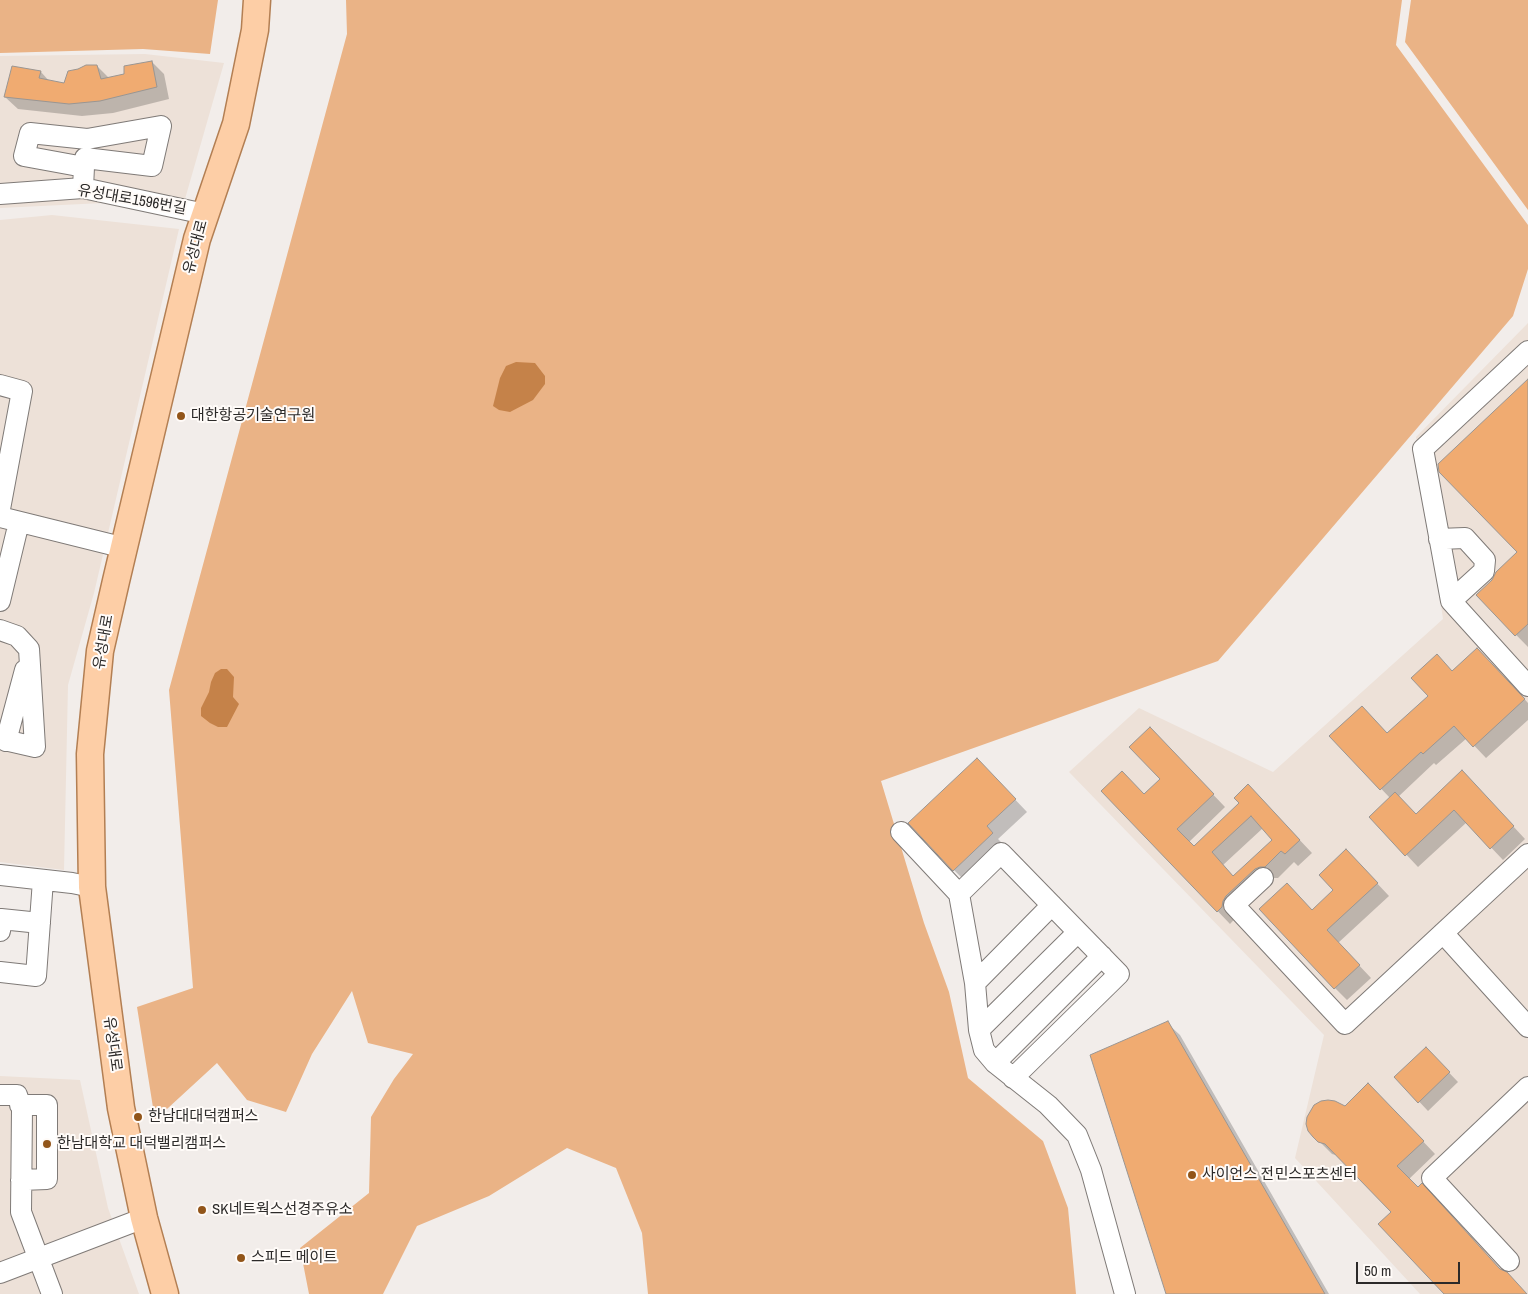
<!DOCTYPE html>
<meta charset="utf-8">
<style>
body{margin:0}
#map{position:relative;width:1528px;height:1294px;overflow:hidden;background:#f2edea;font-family:"Archivo Narrow",sans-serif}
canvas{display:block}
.scale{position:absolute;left:1356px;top:1262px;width:104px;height:22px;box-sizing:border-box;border:2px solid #2c2a29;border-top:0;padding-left:6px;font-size:15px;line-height:18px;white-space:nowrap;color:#2c2a29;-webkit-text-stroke:4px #fffbf8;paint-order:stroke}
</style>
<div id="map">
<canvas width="1528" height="1294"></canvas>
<div class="scale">50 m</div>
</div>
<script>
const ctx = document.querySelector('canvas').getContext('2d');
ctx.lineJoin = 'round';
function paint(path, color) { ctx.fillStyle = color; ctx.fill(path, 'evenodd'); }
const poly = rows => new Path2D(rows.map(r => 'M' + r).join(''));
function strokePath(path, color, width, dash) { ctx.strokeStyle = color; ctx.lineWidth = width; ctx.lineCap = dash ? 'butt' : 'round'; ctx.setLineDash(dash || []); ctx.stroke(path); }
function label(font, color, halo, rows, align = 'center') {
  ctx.font = font + ' "Archivo Narrow","Noto Sans KR",sans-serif'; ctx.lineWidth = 4; ctx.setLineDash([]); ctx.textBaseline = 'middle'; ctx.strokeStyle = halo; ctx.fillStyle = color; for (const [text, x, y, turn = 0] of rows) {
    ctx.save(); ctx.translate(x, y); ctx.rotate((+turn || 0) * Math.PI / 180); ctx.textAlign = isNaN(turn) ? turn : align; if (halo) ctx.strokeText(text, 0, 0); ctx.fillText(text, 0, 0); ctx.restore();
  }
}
paint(poly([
 [145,54,224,63,185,199,0,208,0,56],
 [52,215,179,229,94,593,68,685,64,870,0,862,0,220],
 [1528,323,1528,1294,1420,1294,1295,1158,1324,1035,1069,772,1139,708,1273,772,1443,619,1416,437],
 [0,1076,80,1080,108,1208,139,1294,0,1294]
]), '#ede1d8');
paint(poly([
 [0,0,218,0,210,54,143,49,0,53],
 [346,0,1402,0,1396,45,1528,225,1528,269,1513,316,1218,661,881,781,924,923,949,992,968,1078,1043,1141,1068,1208,1076,1294,648,1294,642,1233,616,1168,567,1148,489,1196,417,1226,383,1294,309,1294,300,1248,369,1193,371,1117,394,1079,413,1054,368,1043,352,991,312,1054,286,1112,247,1100,217,1063,155,1120,137,1007,193,988,169,690,347,34],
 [1411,0,1528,0,1528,210,1405,42]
]), '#eab386');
paint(poly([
 [516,362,535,363,545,376,545,384,533,400,510,412,499,410,493,406,500,378,506,366],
 [221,669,227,669,234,677,233,697,239,704,227,727,218,727,210,723,201,716,201,708,209,692,211,682,215,673]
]), '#c58249');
paint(poly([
 [152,62,164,74,169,99,113,113,82,116,18,109,5,97,41,72,50,82,65,85,97,66,109,78,125,75],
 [1528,381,1528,647,1477,595,1493,581,1518,552],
 [1490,662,1528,703,1528,720,1486,758,1467,738,1436,765,1434,763,1398,797,1416,815,1474,784,1525,839,1503,860,1467,822,1418,867,1371,817,1390,798,1331,736,1388,734,1429,696,1453,672],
 [1162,741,1225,807,1189,842,1194,847,1260,798,1312,853,1298,866,1294,862,1278,878,1273,878,1230,924,1103,791,1145,796,1162,779],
 [1263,828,1274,840,1234,877,1223,865],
 [989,772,1027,812,998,839,1005,846,966,882,954,870],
 [1358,863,1389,896,1338,943,1371,978,1347,1000,1335,988,1312,911,1335,890],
 [1167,1023,1180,1035,1329,1294,1168,1294],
 [1435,1058,1458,1082,1428,1111,1396,1077],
 [1381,1097,1435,1154,1409,1179,1526,1294,1445,1294,1393,1212,1339,1156,1332,1154,1309,1131,1345,1108]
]), '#0003');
const building = poly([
 [152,61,157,87,100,101,69,104,4,97,12,66,41,71,39,78,64,83,68,71,78,69,86,65,97,65,101,79,124,74,124,66,152,61],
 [1528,379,1528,624,1515,636,1476,595,1492,580,1496,572,1517,552,1439,472,1438,464,1528,379],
 [1477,648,1525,699,1473,747,1454,726,1423,754,1421,752,1380,790,1329,736,1362,706,1387,733,1428,696,1411,678,1437,654,1452,671,1477,648],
 [1150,727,1214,794,1177,829,1194,846,1239,803,1234,798,1248,784,1300,840,1285,854,1281,851,1265,867,1260,867,1255,869,1226,896,1223,901,1222,907,1217,912,1101,791,1122,771,1144,794,1160,779,1129,747,1150,727],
 [1251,816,1272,840,1233,876,1212,852,1251,816],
 [977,758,1016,799,987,826,993,833,953,871,908,823,977,758],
 [1462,770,1514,826,1490,849,1454,810,1405,856,1369,817,1395,792,1416,814,1462,770],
 [1346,849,1378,883,1327,930,1360,965,1334,989,1259,909,1287,883,1312,910,1333,890,1319,875,1346,849],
 [1168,1021,1325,1294,1166,1294,1090,1055,1168,1021],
 [1426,1047,1450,1072,1418,1103,1394,1077,1426,1047],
 [1368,1083,1424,1141,1397,1166,1418,1187,1422,1183,1500,1269,1507,1272,1527,1294,1444,1294,1378,1224,1391,1212,1325,1144,1318,1142,1313,1137,1308,1131,1306,1124,1307,1117,1314,1105,1321,1101,1328,1100,1335,1101,1345,1106,1368,1083]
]);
paint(building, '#f0ab71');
strokePath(building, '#9a9693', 1);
const minor = poly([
 [83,188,84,167,24,156,30,133,87,139,161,126,152,166,85,158],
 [0,194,83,188,205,214],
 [1528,351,1423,449,1451,601,1528,686],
 [0,385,22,391,0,509],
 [0,517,125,548],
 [1439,539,1465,538,1485,560,1484,571,1451,601],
 [0,601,19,522],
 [0,630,17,636,29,649,35,747,0,739],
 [6,741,25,670],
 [901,832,959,894,975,983,979,1030,984,1050,995,1063,1048,1105,1077,1135,1091,1170,1125,1294],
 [0,875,72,883,92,887],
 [1263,878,1234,905,1345,1024,1528,854],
 [959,894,1001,853,1119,974,1013,1078],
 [0,931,1,919,40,923],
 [1443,933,1528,1027],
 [0,972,36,976,43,880],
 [975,983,1052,905],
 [979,1030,1078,932],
 [995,1063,1102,956],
 [0,1095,17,1095,22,1109,21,1212,52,1294],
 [20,1105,47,1105,47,1179,21,1180],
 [1509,1261,1432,1178,1528,1087],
 [0,1273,144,1218]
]);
const major = poly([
 [165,1294,144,1218,121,1108,92,887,90,754,100,651,116,581,197,239,236,124,255,30,257,0]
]);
strokePath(minor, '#7f7a77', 22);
strokePath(major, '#b37f53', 29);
strokePath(minor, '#fff', 20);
strokePath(major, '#fdcea6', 26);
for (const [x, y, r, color] of [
 [181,416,5,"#925519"],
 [138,1117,5,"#925519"],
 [47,1144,5,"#925519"],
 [1192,1175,5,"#925519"],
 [202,1210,5,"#925519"],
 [241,1258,5,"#925519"]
]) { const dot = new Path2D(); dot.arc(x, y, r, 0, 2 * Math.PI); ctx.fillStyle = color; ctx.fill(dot); strokePath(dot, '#fffbf8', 2); }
label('15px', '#2c2a29', '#fffbf8', [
 ["유성대로1596번길",132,200,10],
 ["유성대로",196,247,-75],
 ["유성대로",104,642,-80],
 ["유성대로",112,1044,82]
]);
label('15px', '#2c2a29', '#fffbf8', [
 ["대한항공기술연구원",191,416],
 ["한남대대덕캠퍼스",148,1117],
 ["한남대학교 대덕밸리캠퍼스",57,1144],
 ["사이언스 전민스포츠센터",1202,1175],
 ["SK네트웍스선경주유소",212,1210],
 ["스피드 메이트",251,1258]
], 'left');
</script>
